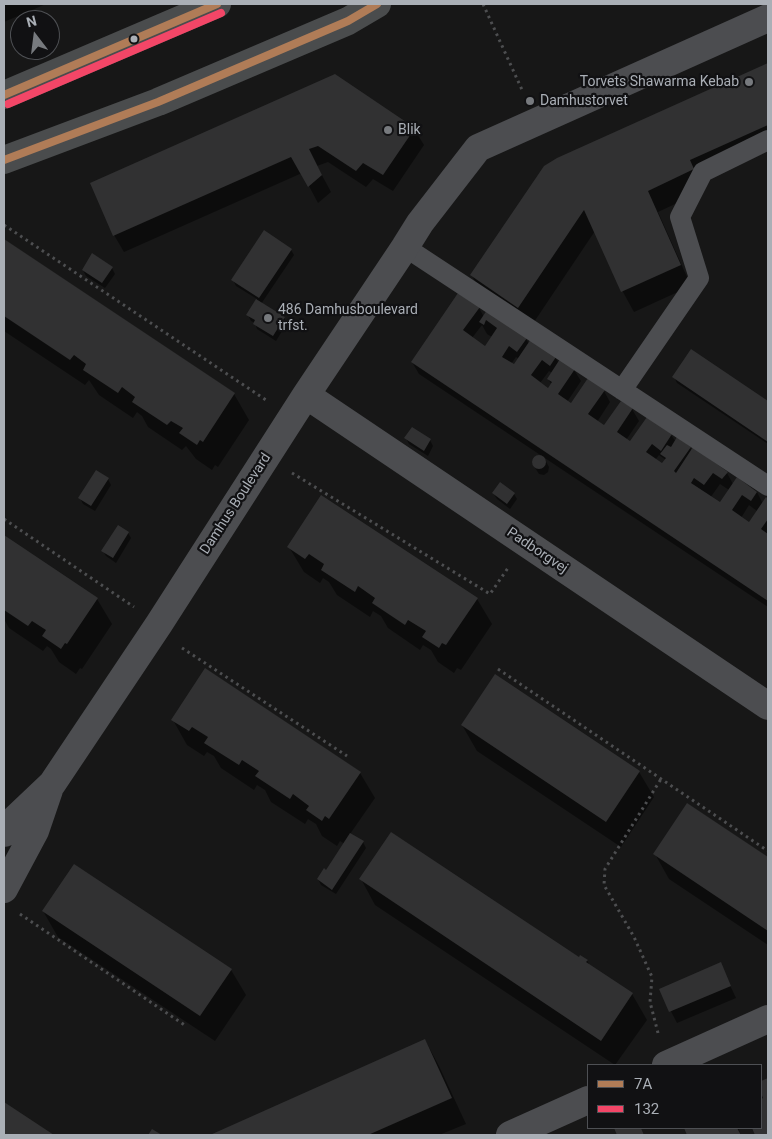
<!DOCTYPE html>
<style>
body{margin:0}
#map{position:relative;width:772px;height:1139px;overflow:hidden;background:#171717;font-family:Roboto,sans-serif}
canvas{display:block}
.frame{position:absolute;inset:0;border:5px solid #aaafb6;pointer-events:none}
.legend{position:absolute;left:587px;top:1064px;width:175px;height:65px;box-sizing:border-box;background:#111113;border:1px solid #4e5054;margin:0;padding:6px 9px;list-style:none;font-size:15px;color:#aaafb6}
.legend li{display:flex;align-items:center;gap:10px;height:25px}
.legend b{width:25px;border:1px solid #4e5054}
.north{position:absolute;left:10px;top:10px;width:50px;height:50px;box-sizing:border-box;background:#111113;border:1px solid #4e5054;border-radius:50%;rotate:345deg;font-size:14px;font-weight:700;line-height:20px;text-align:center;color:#aaafb6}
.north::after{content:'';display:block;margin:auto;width:18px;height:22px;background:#777a7e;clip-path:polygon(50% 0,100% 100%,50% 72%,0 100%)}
</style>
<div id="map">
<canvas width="772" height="1139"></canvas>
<div class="frame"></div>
<ul class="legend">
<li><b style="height:6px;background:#b07c57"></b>7A</li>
<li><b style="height:6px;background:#f34667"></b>132</li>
</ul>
<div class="north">N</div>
</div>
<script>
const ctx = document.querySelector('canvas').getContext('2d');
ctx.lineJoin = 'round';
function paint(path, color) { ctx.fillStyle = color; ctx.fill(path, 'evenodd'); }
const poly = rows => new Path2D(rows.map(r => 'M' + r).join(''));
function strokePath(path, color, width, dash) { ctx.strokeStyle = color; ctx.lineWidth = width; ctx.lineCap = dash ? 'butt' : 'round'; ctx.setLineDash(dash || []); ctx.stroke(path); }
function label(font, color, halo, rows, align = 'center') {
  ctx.font = font + ' Roboto,sans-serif'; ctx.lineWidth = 4.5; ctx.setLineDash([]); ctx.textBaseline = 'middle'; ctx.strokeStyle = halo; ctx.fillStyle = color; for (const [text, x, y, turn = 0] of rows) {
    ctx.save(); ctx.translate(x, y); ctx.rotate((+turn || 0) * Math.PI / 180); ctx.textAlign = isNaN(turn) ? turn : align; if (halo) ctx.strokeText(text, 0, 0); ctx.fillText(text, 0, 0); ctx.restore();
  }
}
paint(poly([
 [4,4,46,4,4,22],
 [768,64,768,151,701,181,705,190,658,212,691,286,634,312,623,292,595,231,530,328,484,296,472,276,558,159],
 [414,129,424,145,393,191,373,179,366,187,328,162,317,166,331,192,318,203,302,173,124,252,114,235,92,184],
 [4,240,234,394,249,420,218,467,215,465,212,470,196,459,186,446,182,450,148,427,142,416,137,412,133,418,99,395,89,380,85,385,4,331],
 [291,250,294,255,261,304,284,318,287,323,276,341,257,329,255,323,251,321,248,315,257,299,236,286,233,280],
 [112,268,115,274,105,288,86,276,83,270],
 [479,308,484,317,526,339,529,344,555,357,559,363,574,370,581,381,567,402,571,404,604,391,610,402,597,422,604,427,632,409,639,421,626,440,630,443,648,419,671,435,676,442,690,448,692,451,727,473,733,484,757,492,763,504,766,499,768,500,768,607,419,374,412,362],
 [482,325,487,334,492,337,485,347,472,338],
 [516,357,519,359,514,366,511,364],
 [549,371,552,373,548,379,552,385,549,389,540,383],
 [659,455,666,460,662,465,655,460],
 [720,484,729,490,720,504,710,498],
 [749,505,757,511,749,523,741,518],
 [691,351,768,403,768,444,677,383,674,377],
 [406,438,430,440,433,446,428,456,409,444],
 [537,456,543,456,549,467,548,472,544,475,539,474,532,463,533,458],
 [108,479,111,485,95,511,83,504,80,498],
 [493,493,514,494,517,499,510,509,497,499],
 [128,533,131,538,116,563,106,556,103,551],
 [4,536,97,599,112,624,82,669,80,668,76,674,59,662,51,649,47,646,43,651,9,628,4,619],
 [289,547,477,599,492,624,461,670,457,668,454,673,438,662,431,650,423,645,420,650,388,628,381,616,373,611,370,617,337,595,329,582,323,578,320,583,304,572],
 [173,720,360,773,375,798,350,834,363,842,366,848,336,894,321,885,318,879,327,871,345,844,340,841,337,846,322,836,316,824,308,819,305,824,271,802,265,790,257,785,254,790,221,768,214,756,207,752,204,756,187,745],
 [462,725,639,772,654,797,621,847,477,751],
 [688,805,768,858,768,945,669,879,655,854],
 [361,879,587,960,590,966,632,994,647,1020,615,1065,375,905],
 [43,911,231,970,246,995,215,1041,58,937],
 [720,964,736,998,677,1023,660,990],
 [425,1040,439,1066,466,1124,439,1135,213,1135],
 [768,1079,768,1135,756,1135,753,1128,761,1128,761,1100,765,1098,761,1090,761,1083],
 [4,1103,52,1135,4,1135],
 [615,1128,641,1128,644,1135,618,1135],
 [685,1128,738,1128,741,1135,688,1135]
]), '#0007');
paint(poly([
 [768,63,768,125,690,160,694,169,648,191,681,265,621,292,584,210,518,308,470,275,544,166,557,158],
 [335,74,415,128,383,175,363,163,356,171,318,146,309,149,322,175,308,187,291,157,113,236,90,183],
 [264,230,292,249,259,298,231,280],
 [4,239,235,393,203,442,200,440,197,445,179,433,183,428,171,421,167,425,132,402,135,397,122,387,118,393,83,370,86,364,74,355,70,360,4,316],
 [92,253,113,267,102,283,82,270],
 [458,293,480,307,463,330,485,346,497,328,486,320,484,325,479,322,487,310,527,338,517,352,509,346,502,357,514,364,531,339,556,357,550,366,542,360,531,375,548,388,552,382,547,379,560,359,575,369,558,394,571,403,588,378,605,390,588,414,604,425,621,401,633,408,617,432,630,441,647,417,672,434,661,451,652,444,646,452,662,463,666,458,660,454,667,445,671,447,677,437,691,447,674,471,676,473,693,447,728,472,722,479,713,473,704,485,694,478,691,483,720,502,737,477,757,492,751,501,742,495,732,510,749,522,766,497,768,499,768,519,761,529,768,534,768,601,411,362],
 [256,299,285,317,273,336,253,324,255,320,246,315],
 [691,349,768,401,768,442,672,377],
 [412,427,431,439,424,451,404,438],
 '532 462a7 7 0 1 1 14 0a7 7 0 1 1-14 0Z',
 [96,470,109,478,91,506,78,498],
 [500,482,515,493,507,504,492,493],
 [321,495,478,598,446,645,442,643,439,648,422,637,426,631,408,620,405,625,372,603,375,598,358,586,355,592,321,570,324,564,309,554,305,559,287,547],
 [118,525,129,532,113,558,101,551],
 [4,535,98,598,67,644,65,643,61,649,42,636,46,630,32,621,28,626,4,610],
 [205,668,361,772,329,819,325,816,322,821,306,810,309,806,293,794,290,799,255,776,259,771,242,760,239,765,204,743,208,737,192,727,189,731,171,720],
 [495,674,640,771,606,822,461,725],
 [687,803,768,857,768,931,653,854],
 [391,832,579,957,580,955,588,960,586,962,633,993,601,1041,359,879],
 [350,833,364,841,332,890,317,879,324,868,326,870],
 [74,864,232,969,200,1016,42,911],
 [721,962,731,986,669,1012,659,989],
 [425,1039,452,1098,368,1135,210,1135],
 [768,1078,768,1135,755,1135,752,1128,761,1128,761,1099,763,1098,761,1093,761,1081],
 [4,1102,54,1135,4,1135],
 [614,1128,641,1128,644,1135,617,1135],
 [684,1128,737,1128,741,1135,687,1135],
 [152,1129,162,1135,148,1135]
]), '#313132');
strokePath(poly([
 [483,4,523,92],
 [4,225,266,400],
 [292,473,490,594,508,568],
 [4,519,134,607],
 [182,648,347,756],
 [498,669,768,851],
 [20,914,186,1026],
 [658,1033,650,1002,652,977,634,937,604,885,605,869,661,779]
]), '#4d4e50', 3, [2.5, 4]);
strokePath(poly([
 [405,247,768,486],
 [622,390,699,278,680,217,703,172,768,140]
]), '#4c4d50', 20);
strokePath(poly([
 [306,395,768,706],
 [4,833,13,821,52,784,159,624,306,395,405,247,420,223,478,148,768,18],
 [4,889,35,831,49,790],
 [666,1065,768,1019],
 [510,1135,588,1100]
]), '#4c4d50', 28);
strokePath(poly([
 [4,95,217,4],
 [4,160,158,102,348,21,377,4]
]), '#4a4c4d', 28);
strokePath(poly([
 [4,95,217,4],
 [4,160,158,102,348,21,377,4]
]), '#b07c57', 8);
strokePath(poly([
 [8,104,221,13]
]), '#f34667', 8);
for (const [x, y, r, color] of [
 [134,39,4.5,"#aaafb6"],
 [749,82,5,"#777a7e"],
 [530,101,5,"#777a7e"],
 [388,130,5,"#777a7e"],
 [268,318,5,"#777a7e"]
]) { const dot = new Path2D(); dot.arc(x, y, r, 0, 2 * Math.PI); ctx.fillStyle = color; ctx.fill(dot); strokePath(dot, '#111113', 2); }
label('14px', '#aaafb6', '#111113', [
 ["Torvets Shawarma Kebab",739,82,"right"],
 ["Damhustorvet",540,101],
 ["Blik",398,130],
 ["486 Damhusboulevard",278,310],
 ["trfst.",278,326]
], 'left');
label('14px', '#aaafb6', '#111113', [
 ["Damhus Boulevard",236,504,-57],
 ["Padborgvej",537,551,34]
]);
</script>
